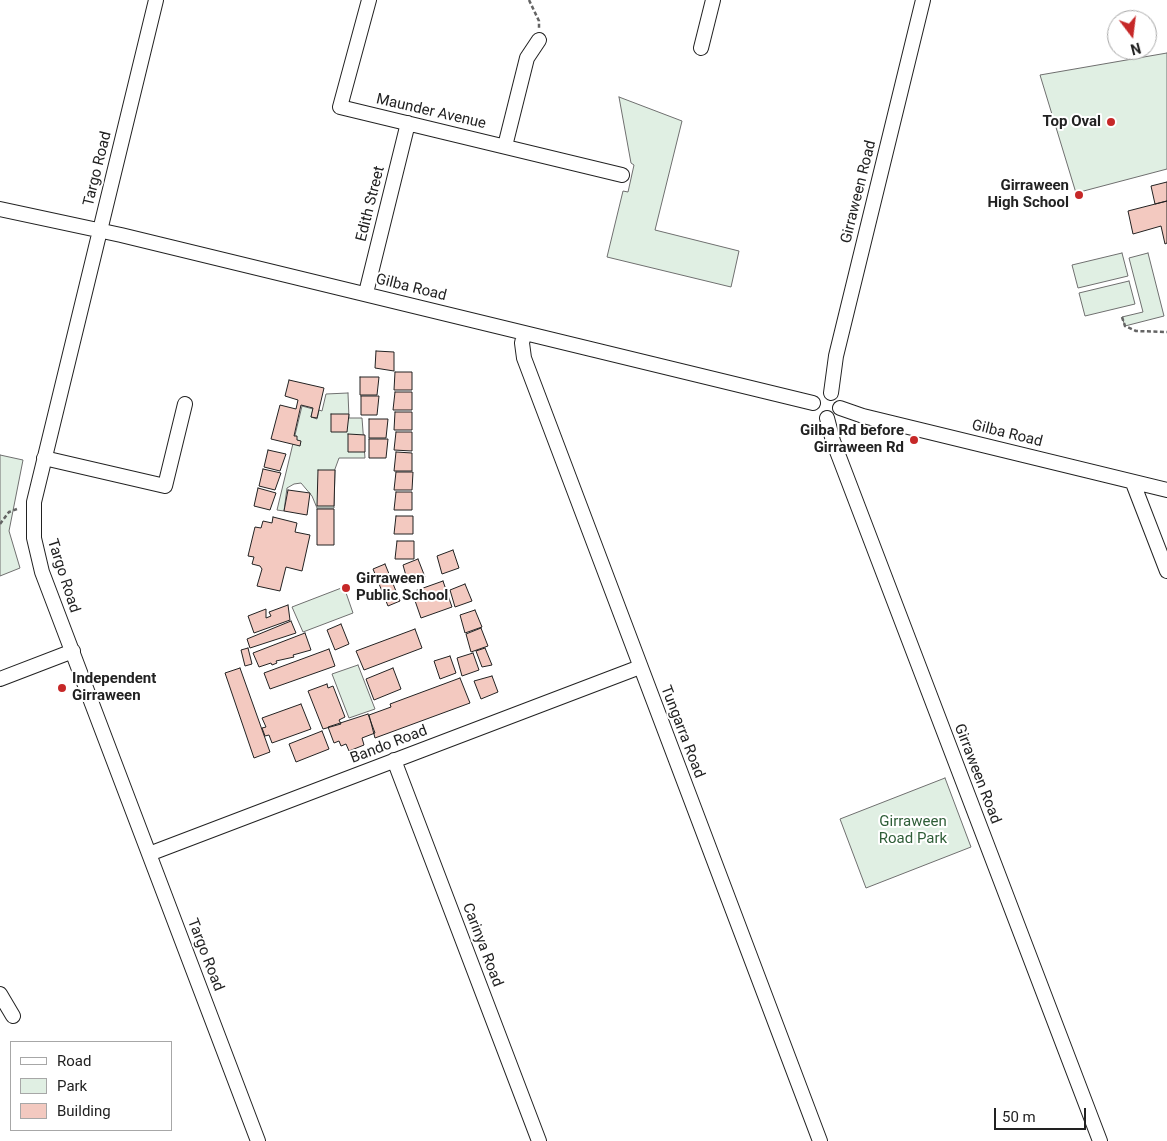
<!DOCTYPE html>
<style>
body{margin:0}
#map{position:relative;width:1167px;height:1141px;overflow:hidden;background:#fff;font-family:Roboto,sans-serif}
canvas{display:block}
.legend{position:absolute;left:10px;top:1041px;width:162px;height:90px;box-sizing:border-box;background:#fff;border:1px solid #a7a7a7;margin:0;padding:6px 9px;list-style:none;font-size:15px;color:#222}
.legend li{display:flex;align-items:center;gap:10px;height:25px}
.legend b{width:25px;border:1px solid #a7a7a7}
.north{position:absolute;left:1107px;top:10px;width:50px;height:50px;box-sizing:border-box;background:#fff;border:1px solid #a7a7a7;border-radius:50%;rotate:165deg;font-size:14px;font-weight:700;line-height:20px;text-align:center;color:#222}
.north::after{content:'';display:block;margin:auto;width:18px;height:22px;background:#c62828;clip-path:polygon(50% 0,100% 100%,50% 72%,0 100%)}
.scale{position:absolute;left:994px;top:1108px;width:92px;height:22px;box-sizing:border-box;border:2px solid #222;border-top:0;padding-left:6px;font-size:15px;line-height:18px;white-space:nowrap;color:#222;-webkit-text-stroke:4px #fff;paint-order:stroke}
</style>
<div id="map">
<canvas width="1167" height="1141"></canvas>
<ul class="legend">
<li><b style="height:6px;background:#fff"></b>Road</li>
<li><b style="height:14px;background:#e0efe3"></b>Park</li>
<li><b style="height:14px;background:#f3c9c0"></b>Building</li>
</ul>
<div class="north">N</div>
<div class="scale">50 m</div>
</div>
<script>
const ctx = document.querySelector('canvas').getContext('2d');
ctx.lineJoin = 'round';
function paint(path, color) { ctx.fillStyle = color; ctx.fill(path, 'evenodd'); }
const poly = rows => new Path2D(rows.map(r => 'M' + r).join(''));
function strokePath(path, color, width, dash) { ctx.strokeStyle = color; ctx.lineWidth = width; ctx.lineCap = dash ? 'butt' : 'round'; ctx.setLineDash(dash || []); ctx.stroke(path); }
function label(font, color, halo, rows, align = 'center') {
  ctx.font = font + ' Roboto,sans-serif'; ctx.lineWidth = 4; ctx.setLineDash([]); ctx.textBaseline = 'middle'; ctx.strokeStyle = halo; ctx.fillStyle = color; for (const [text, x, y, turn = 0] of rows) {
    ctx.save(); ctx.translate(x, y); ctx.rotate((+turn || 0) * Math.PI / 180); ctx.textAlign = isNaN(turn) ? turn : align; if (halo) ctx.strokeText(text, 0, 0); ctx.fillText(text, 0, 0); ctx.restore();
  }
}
const green = poly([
 [1167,53,1167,169,1076,193,1040,75,1167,53],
 [619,97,682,121,655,230,739,251,731,287,607,257,623,191,628,192,634,165,631,163,619,97],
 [1122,253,1128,276,1078,288,1072,265,1122,253],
 [1148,253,1164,316,1125,326,1122,317,1143,312,1129,258,1148,253],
 [1129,281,1135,304,1085,316,1079,293,1129,281],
 [348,393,349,418,362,418,365,458,339,458,335,469,334,508,317,508,312,496,301,483,294,484,287,488,284,511,277,510,302,406,313,409,311,417,317,419,319,410,322,411,326,394,348,393],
 [0,455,23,460,9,531,20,568,0,576,0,455],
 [344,587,353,613,303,632,292,607,344,587],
 [358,665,375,709,349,718,332,674,358,665],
 [945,778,971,847,866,888,840,819,945,778]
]);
paint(green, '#e0efe3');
strokePath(green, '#6f6f6f', 1);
const building = poly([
 [1167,182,1167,201,1155,204,1151,186,1167,182],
 [1167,201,1167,243,1165,244,1161,226,1133,234,1128,211,1167,201],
 [376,351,394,352,394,371,375,368,376,351],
 [395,372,412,372,412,390,394,390,395,372],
 [360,377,379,377,377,395,360,395,360,377],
 [289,380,324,388,317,418,311,417,313,408,301,405,294,436,297,436,297,440,301,441,300,446,271,439,280,405,296,409,298,400,285,396,289,380],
 [395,392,412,392,412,410,393,410,395,392],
 [361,396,379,396,377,415,361,415,361,396],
 [395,412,412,412,412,430,394,430,395,412],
 [331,414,349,414,347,432,331,432,331,414],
 [369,419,388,419,386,438,369,438,369,419],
 [396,432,412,432,412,451,394,450,396,432],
 [348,434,365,435,365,452,348,452,348,434],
 [369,439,388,439,386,458,369,458,369,439],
 [268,450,286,454,280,471,264,467,268,450],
 [396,452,412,453,412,471,394,471,396,452],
 [263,469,281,473,275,490,259,486,263,469],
 [318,470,335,470,334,506,317,506,318,470],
 [396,472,413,472,412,490,394,490,396,472],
 [258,488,276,493,270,510,254,506,258,488],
 [288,490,310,493,307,515,284,511,288,490],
 [396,492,412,492,412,510,394,510,396,492],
 [317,509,334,509,334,545,317,545,317,509],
 [396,516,413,516,413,534,394,534,396,516],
 [273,517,297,523,295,532,310,535,302,571,286,567,280,591,257,586,262,569,260,566,252,564,254,557,248,556,255,527,261,528,263,521,272,523,273,517],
 [397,541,414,541,414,559,395,559,397,541],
 [453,550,459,568,442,574,437,556,453,550],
 [418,559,425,577,408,583,403,565,418,559],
 [385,564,400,601,388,606,373,569,385,564],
 [443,581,452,607,421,618,412,592,443,581],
 [465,584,472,601,455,607,450,590,465,584],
 [288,605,290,620,254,633,248,616,266,609,266,618,271,616,269,612,288,605],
 [475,610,482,627,465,633,460,615,475,610],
 [291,621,296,633,250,648,247,639,291,621],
 [341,624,349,644,335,650,327,630,341,624],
 [481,628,488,646,471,652,466,634,481,628],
 [415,629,422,648,364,670,356,651,415,629],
 [305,633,311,650,293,655,294,657,276,661,277,663,272,665,271,663,259,667,253,653,305,633],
 [248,648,252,664,245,666,241,650,248,648],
 [485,648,492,665,482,667,476,651,485,648],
 [329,649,335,666,270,689,264,673,329,649],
 [473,653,479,670,462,676,457,658,473,653],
 [450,656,456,673,440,679,434,661,450,656],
 [240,668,270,752,254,758,225,673,240,668],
 [393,668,401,689,374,700,366,679,393,668],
 [492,676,498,692,481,699,474,681,492,676],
 [460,678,470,703,375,738,369,715,391,707,390,704,460,678],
 [327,684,328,688,333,686,345,717,339,720,341,724,323,729,308,691,327,684],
 [301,704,311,729,272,743,269,735,265,736,262,728,266,727,262,718,301,704],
 [368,714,375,733,362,738,364,745,349,751,346,744,341,746,339,741,334,743,328,727,368,714],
 [322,731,329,749,296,762,289,744,322,731]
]);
paint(building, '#f3c9c0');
strokePath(building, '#222', 1);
const minor = poly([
 [156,0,34,502,34,538,42,572,258,1141],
 [369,0,340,107,622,175],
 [701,48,713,0],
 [505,146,527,58,539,40],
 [0,209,121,235,813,403],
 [366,293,408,123],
 [524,334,522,343,524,358,820,1141],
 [831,393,836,356,923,0],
 [840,408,863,416,1167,490],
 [827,418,833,441,1100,1141],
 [44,458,165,486,185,404],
 [1133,483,1167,571],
 [0,679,73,651],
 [394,760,539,1141],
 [149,854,640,667],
 [0,994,13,1016]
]);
strokePath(minor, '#222', 16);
strokePath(poly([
 [529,0,539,21,539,28],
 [1122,317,1125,326,1136,331,1167,332],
 [0,524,9,512,17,509]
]), '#646464', 2.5, [4, 2.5]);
strokePath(minor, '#fff', 14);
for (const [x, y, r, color] of [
 [1111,122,5,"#c62828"],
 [1079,195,5,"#c62828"],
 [914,440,5,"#c62828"],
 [346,588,5,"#c62828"],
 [62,688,5,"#c62828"]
]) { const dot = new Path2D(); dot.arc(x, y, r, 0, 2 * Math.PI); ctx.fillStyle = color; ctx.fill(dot); strokePath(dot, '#fff', 2); }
label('15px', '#222', '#fff', [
 ["Maunder Avenue",431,112,13],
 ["Targo Road",98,169,-76],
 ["Girraween Road",859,192,-76],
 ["Edith Street",371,204,-76],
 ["Gilba Road",411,288,14],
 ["Gilba Road",1007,434,14],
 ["Targo Road",63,576,72],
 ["Tungarra Road",682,732,69],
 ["Bando Road",389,745,-21],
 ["Girraween Road",977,774,69],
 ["Carinya Road",482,945,69],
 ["Targo Road",205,955,69]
]);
label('bold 15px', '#222', '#fff', [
 ["Top Oval",1101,122],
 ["Girraween",1069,186],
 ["High School",1069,203],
 ["Gilba Rd before",904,431],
 ["Girraween Rd",904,448],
 ["Girraween",356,579,"left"],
 ["Public School",356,596,"left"],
 ["Independent",72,679,"left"],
 ["Girraween",72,696,"left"]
], 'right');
label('15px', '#2f5e38', '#fff', [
 ["Girraween",913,822],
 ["Road Park",913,839]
]);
</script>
